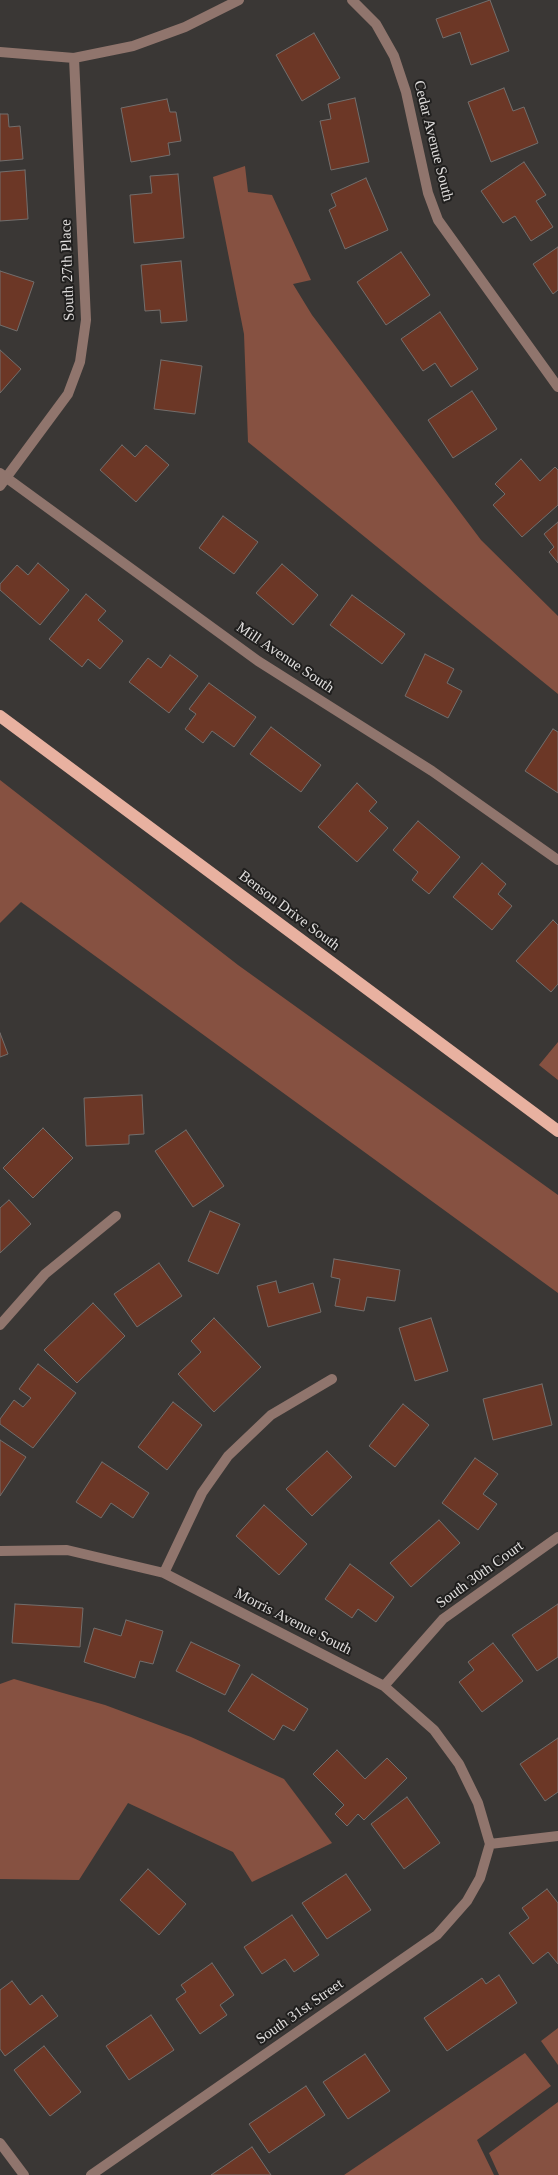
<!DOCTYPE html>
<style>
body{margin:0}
canvas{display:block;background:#3a3735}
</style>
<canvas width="558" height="2175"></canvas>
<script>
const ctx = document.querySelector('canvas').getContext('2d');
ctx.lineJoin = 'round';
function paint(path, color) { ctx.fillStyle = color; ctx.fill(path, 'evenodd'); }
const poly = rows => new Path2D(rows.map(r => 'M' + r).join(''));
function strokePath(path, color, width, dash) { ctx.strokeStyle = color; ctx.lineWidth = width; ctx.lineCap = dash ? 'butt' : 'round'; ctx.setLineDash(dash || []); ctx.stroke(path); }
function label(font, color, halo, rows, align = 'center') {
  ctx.font = font + ' "Times New Roman",serif'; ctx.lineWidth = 4; ctx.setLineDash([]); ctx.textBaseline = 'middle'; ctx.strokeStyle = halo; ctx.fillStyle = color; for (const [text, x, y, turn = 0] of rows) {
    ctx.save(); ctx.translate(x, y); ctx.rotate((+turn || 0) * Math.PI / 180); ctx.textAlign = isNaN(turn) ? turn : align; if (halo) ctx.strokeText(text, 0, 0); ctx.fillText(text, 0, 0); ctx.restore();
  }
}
paint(poly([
 [245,166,248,192,272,195,311,280,293,284,312,315,481,540,558,616,558,694,248,442,244,334,213,177],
 [0,780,238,965,558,1195,558,1293,21,902,0,923],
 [558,1042,558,1080,539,1065],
 [14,1679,105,1705,191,1737,284,1779,332,1843,252,1882,233,1852,128,1803,79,1880,0,1879,0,1684],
 [558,2028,558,2065,541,2041],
 [525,2053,551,2086,477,2140,494,2175,344,2175],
 [558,2102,558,2175,499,2175,489,2153]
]), '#865141');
const building = poly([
 [490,0,509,51,471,65,460,32,443,38,436,19,490,0],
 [314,33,340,78,302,101,276,55,314,33],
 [504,88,513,111,524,107,538,143,491,162,468,102,504,88],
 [355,98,369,162,331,170,320,121,331,119,328,104,355,98],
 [167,99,170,112,176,112,181,141,168,143,170,155,131,162,121,108,167,99],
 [0,114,8,114,9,127,20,126,23,159,0,161,0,114],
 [524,162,546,195,536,201,553,227,531,241,515,216,503,223,481,191,524,162],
 [25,170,28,219,0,221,0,172,25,170],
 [178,174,184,238,134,243,130,195,152,193,150,176,178,174],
 [366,178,388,230,345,249,329,210,336,206,331,194,366,178],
 [558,247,558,290,553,294,533,264,558,247],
 [401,252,430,295,386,325,357,282,401,252],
 [181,261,187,321,161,323,160,310,145,311,141,265,181,261],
 [0,271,34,282,17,331,0,325,0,271],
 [440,312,478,369,451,387,435,363,423,371,401,339,440,312],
 [0,350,21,369,0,393,0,350],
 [161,360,202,366,195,414,154,409,161,360],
 [472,391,497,429,453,458,428,420,472,391],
 [122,445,135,457,146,445,169,465,136,502,100,470,122,445],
 [521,459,540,481,555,467,558,470,558,505,522,537,493,505,505,494,495,484,521,459],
 [223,516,258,542,234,574,199,548,223,516],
 [558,522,558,563,549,552,554,547,544,534,558,522],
 [38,563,69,590,40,625,0,590,0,584,17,565,28,575,38,563],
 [282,564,318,595,293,625,256,593,282,564],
 [86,594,106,611,98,620,123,641,100,669,88,659,82,667,49,639,86,594],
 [352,595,405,634,382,664,330,625,352,595],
 [425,654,454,669,447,683,462,691,448,718,405,696,425,654],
 [170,655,198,676,169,713,129,682,148,658,161,668,170,655],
 [209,683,256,717,234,747,212,731,203,743,185,729,196,714,189,709,209,683],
 [271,727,321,765,301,792,250,754,271,727],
 [553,729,558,732,558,793,525,771,553,729],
 [357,783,377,802,369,811,388,828,357,862,318,827,357,783],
 [418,821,460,857,429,894,412,880,418,872,393,850,418,821],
 [482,863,506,884,498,894,512,906,492,930,453,897,482,863],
 [553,920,558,925,558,984,551,992,516,961,553,920],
 [0,1033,8,1054,0,1057,0,1033],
 [142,1095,144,1134,129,1135,129,1144,86,1146,84,1098,142,1095],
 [43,1128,73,1158,33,1198,3,1168,43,1128],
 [186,1130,224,1186,193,1207,155,1151,186,1130],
 [9,1200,31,1224,0,1253,0,1208,9,1200],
 [210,1211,240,1224,218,1274,188,1261,210,1211],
 [334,1259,400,1270,395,1301,367,1297,364,1311,335,1306,340,1279,331,1277,334,1259],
 [159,1263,182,1296,137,1327,114,1294,159,1263],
 [276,1281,279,1293,313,1283,321,1312,268,1327,257,1286,276,1281],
 [93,1303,125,1336,77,1383,44,1350,93,1303],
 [214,1318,261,1367,214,1412,178,1374,201,1352,191,1341,214,1318],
 [431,1318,448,1371,415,1381,399,1328,431,1318],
 [38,1364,76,1393,33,1448,0,1424,0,1419,14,1400,23,1407,31,1398,19,1389,38,1364],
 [542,1384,552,1425,493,1440,483,1399,542,1384],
 [173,1402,202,1425,167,1470,138,1447,173,1402],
 [403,1404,429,1425,395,1467,369,1446,403,1404],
 [0,1440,26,1457,0,1496,0,1440],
 [327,1451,352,1477,312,1516,286,1489,327,1451],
 [475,1458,498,1474,483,1494,497,1504,478,1530,442,1503,475,1458],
 [102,1462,149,1493,133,1518,111,1503,101,1518,76,1502,102,1462],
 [264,1505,307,1544,279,1575,236,1536,264,1505],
 [439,1520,460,1543,411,1587,390,1563,439,1520],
 [350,1564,394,1597,376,1622,358,1609,352,1618,325,1599,350,1564],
 [15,1604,83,1608,80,1647,12,1643,15,1604],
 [558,1604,558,1657,537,1671,512,1635,558,1604],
 [126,1620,163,1631,153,1664,140,1661,135,1678,84,1662,94,1628,121,1636,126,1620],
 [191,1642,240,1665,225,1695,176,1671,191,1642],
 [493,1643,523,1681,482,1712,459,1682,474,1670,468,1662,493,1643],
 [252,1674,308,1709,294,1731,283,1725,274,1740,228,1711,252,1674],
 [558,1738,558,1792,545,1801,520,1764,558,1738],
 [337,1750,365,1779,387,1758,407,1778,364,1820,358,1814,347,1826,335,1814,344,1805,313,1774,337,1750],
 [407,1797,440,1843,404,1869,371,1824,407,1797],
 [148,1869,186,1904,159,1935,120,1900,148,1869],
 [346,1874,371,1910,327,1939,302,1903,346,1874],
 [547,1889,558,1903,558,1964,548,1952,533,1964,509,1933,529,1918,522,1908,547,1889],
 [292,1915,319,1955,294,1972,285,1959,262,1974,244,1947,292,1915],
 [212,1963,234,1995,220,2005,227,2015,200,2034,176,1999,186,1992,181,1985,212,1963],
 [499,1975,517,2003,447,2051,424,2018,482,1978,486,1984,499,1975],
 [12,1981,30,2005,42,1995,58,2016,5,2056,0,2049,0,1990,12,1981],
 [151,2015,174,2050,129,2080,106,2046,151,2015],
 [44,2046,81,2092,50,2116,14,2070,44,2046],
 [365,2054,390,2091,348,2119,323,2082,365,2054],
 [306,2086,325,2115,269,2153,249,2124,306,2086],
 [252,2147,271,2175,211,2175,252,2147]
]);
paint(building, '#6c3726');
strokePath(building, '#726e6c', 1);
strokePath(poly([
 [352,0,376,24,394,56,406,92,428,193,438,220,558,387],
 [0,52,74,58,133,46,185,27,239,0],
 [0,473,258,661,432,771,558,860],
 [0,486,68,394,80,362,86,320,74,58],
 [0,1325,45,1274,116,1216],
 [0,1551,67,1550,164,1573,384,1686,434,1730,459,1764,478,1803,490,1844],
 [164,1573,202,1493,228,1456,271,1415,332,1379],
 [384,1686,443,1619,558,1537],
 [490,1844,558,1836],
 [0,2143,24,2175],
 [91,2175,437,1935,467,1901,480,1878,490,1844]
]), '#90756d', 10);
strokePath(poly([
 [0,716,558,1131]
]), '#e8b1a0', 12);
label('15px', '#e0dedd', '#201f1e', [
 ["Cedar Avenue South",433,141,76],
 ["South 27th Place",68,270,-92],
 ["Mill Avenue South",285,658,34],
 ["Benson Drive South",289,911,37],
 ["South 30th Court",480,1575,-36],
 ["Morris Avenue South",293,1622,27],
 ["South 31st Street",300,2012,-35]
]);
</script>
